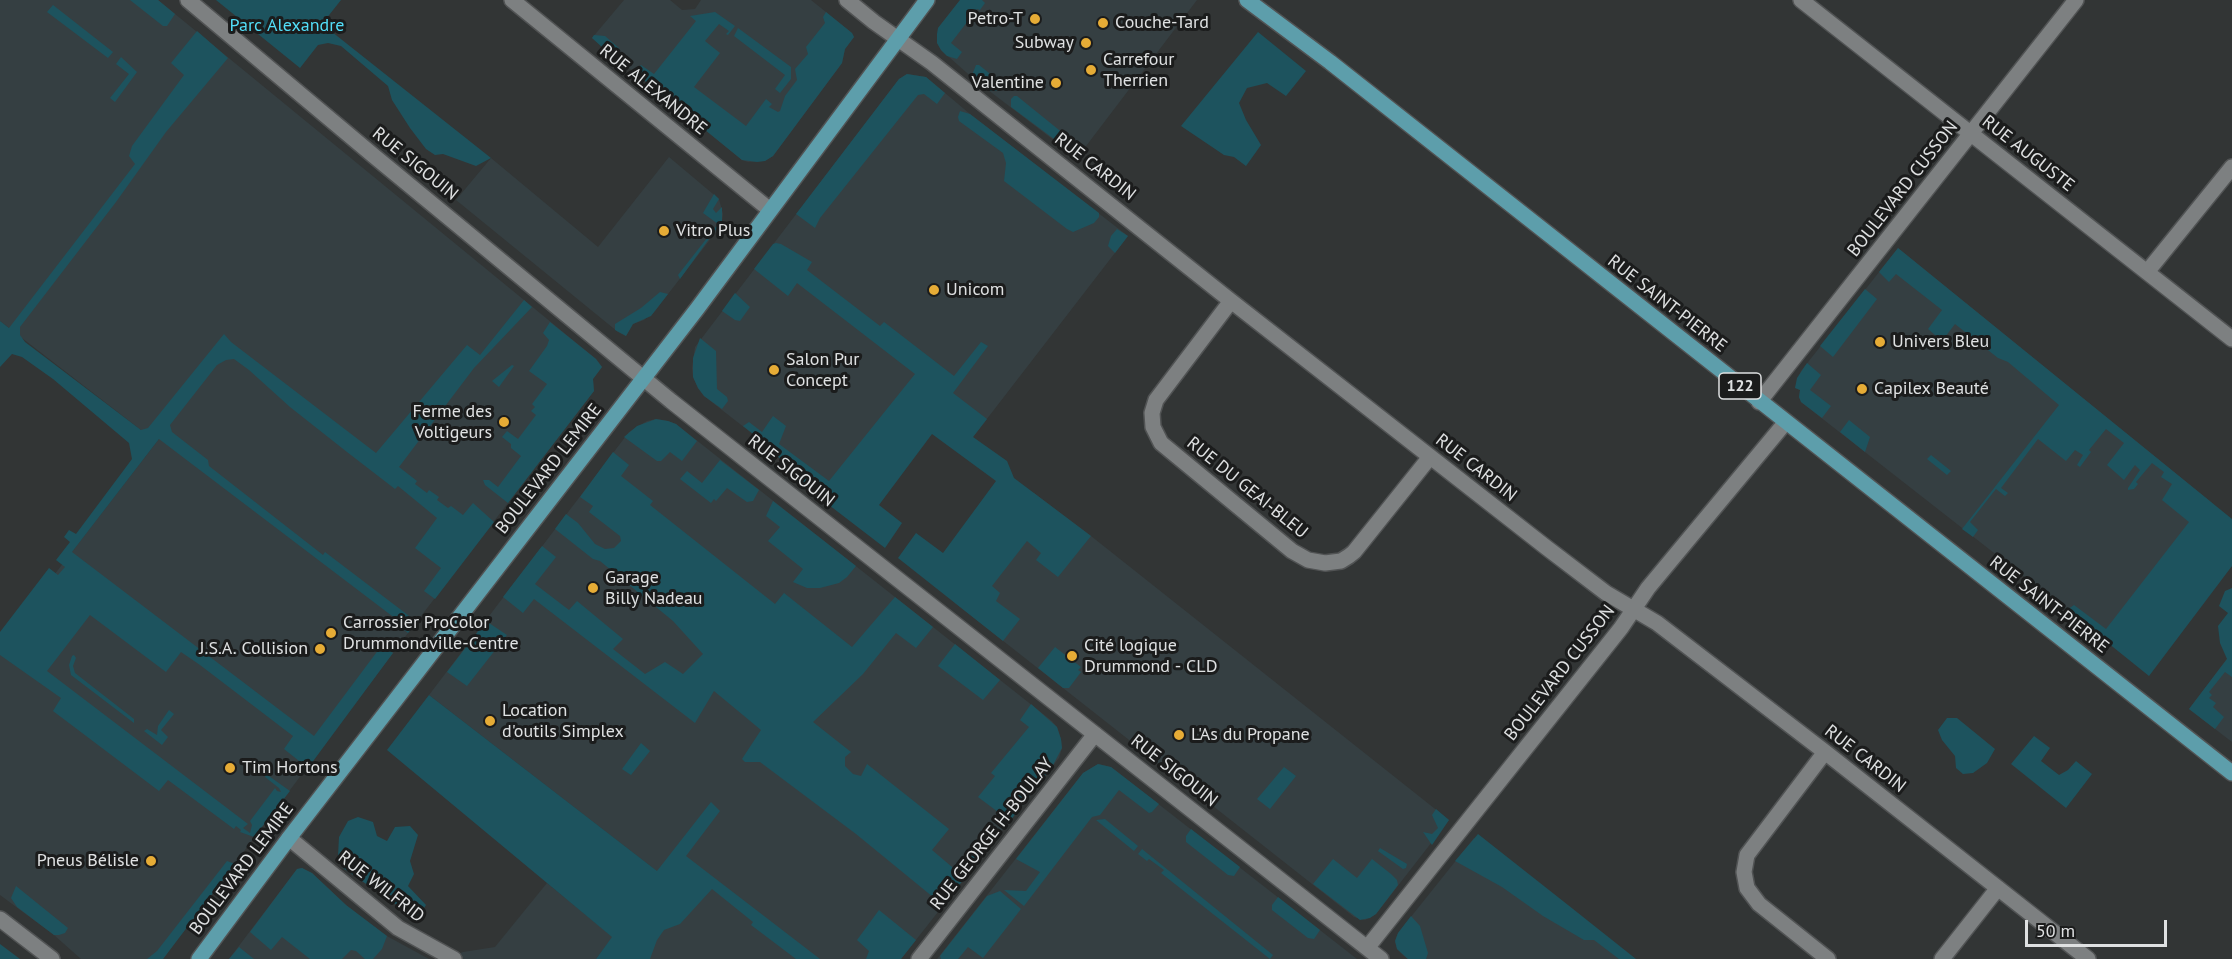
<!DOCTYPE html>
<meta charset="utf-8">
<style>
body{margin:0}
#map{position:relative;width:2232px;height:959px;overflow:hidden;background:#323535;font-family:"PT Sans",sans-serif}
canvas{display:block}
.scale{position:absolute;left:2025px;top:920px;width:142px;height:27px;box-sizing:border-box;border:3px solid #dfe1e2;border-top:0;padding-left:8px;font-size:18px;line-height:21px;white-space:nowrap;color:#dfe1e2;-webkit-text-stroke:4px #1b1c1c;paint-order:stroke}
</style>
<div id="map">
<canvas width="2232" height="959"></canvas>
<div class="scale">50 m</div>
</div>
<script>
const ctx = document.querySelector('canvas').getContext('2d');
ctx.lineJoin = 'round';
function paint(path, color) { ctx.fillStyle = color; ctx.fill(path, 'evenodd'); }
const poly = rows => new Path2D(rows.map(r => 'M' + r).join(''));
function strokePath(path, color, width, dash) { ctx.strokeStyle = color; ctx.lineWidth = width; ctx.lineCap = dash ? 'butt' : 'round'; ctx.setLineDash(dash || []); ctx.stroke(path); }
function label(font, color, halo, rows, align = 'center') {
  ctx.font = font + ' "PT Sans",sans-serif'; ctx.lineWidth = 6; ctx.setLineDash([]); ctx.textBaseline = 'middle'; ctx.strokeStyle = halo; ctx.fillStyle = color; for (const [text, x, y, turn = 0] of rows) {
    ctx.save(); ctx.translate(x, y); ctx.rotate((+turn || 0) * Math.PI / 180); ctx.textAlign = isNaN(turn) ? turn : align; if (halo) ctx.strokeText(text, 0, 0); ctx.fillText(text, 0, 0); ctx.restore();
  }
}
paint(poly([
 [0,0,158,0,596,359,602,367,593,379,594,391,408,633,163,959,81,959,54,935,0,895,0,645,159,439,141,430,0,321],
 [624,0,670,0,682,10,695,9,701,0,811,0,852,33,854,37,845,49,842,63,773,156,765,161,748,162,742,160,592,38],
 [960,0,1197,0,1077,158,975,80,941,50,937,43,938,28],
 [907,74,926,77,970,114,1128,236,973,437,938,409,831,485,799,482,772,449,704,396,698,388,693,377,692,368,695,347,899,79],
 [669,157,719,199,723,214,722,221,719,228,655,311,644,320,633,324,626,336,618,332,456,200,491,158,598,247],
 [1898,248,2211,502,2104,639,1801,402,1799,397,1800,390,1795,388,1801,371],
 [656,419,668,421,676,424,1052,721,1057,727,1061,739,1062,748,1059,758,901,959,606,959,667,879,429,695,629,432,647,421],
 [1034,493,1091,536,1449,820,1376,914,1365,920,1354,917,955,603],
 [2232,652,2232,742,2189,709],
 [1098,764,1111,767,1357,959,937,959,1083,773],
 [1474,838,1628,959,1408,959,1404,956,1397,949,1395,941,1398,933],
 [302,868,312,873,346,905,385,935,429,959,229,959,297,869],
 [547,883,613,937,596,959,444,959,463,952,495,947]
]), '#353f42');
paint(poly([
 [130,0,158,0,175,14,167,26,163,26],
 [216,0,341,0,322,24,491,158,476,166,443,154,435,155,426,149,410,128,392,100,388,86,341,46,328,43,318,45,300,68],
 [960,0,982,0,985,3,980,10,977,9,951,43,962,52,957,59,947,56,941,50,937,43,937,34,938,28],
 [53,5,113,52,108,58,47,12],
 [715,12,735,26,728,35,726,34,729,31,719,24,705,41,720,53,694,87,746,126,766,99,772,104,769,107,778,112,780,111,785,96,797,80,795,69,808,54,806,47,825,23,823,17,826,12,852,33,854,37,845,49,842,63,773,156,765,161,757,162,742,160,634,72,641,65,654,74,696,21,690,16],
 [738,28,791,67,791,79,780,93,775,89,785,75,734,36],
 [197,31,228,58,166,132,116,202,20,327,20,335,25,342,141,430,148,428,224,334,231,342,376,453,467,345,480,355,524,300,532,307,474,368,399,467,417,481,415,484,427,493,429,490,439,497,437,500,448,508,451,506,463,515,473,503,494,522,435,599,424,591,441,568,415,548,437,518,398,486,395,489,347,452,290,407,249,370,234,359,226,360,217,365,170,425,172,432,208,460,209,466,323,555,325,552,417,622,408,633,398,625,400,622,159,439,72,552,314,736,382,645,393,653,308,768,284,749,293,736,200,665,181,652,166,672,90,615,47,671,248,824,243,828,250,833,252,825,250,821,275,788,277,791,281,792,279,788,265,777,266,774,290,791,254,837,240,832,241,830,236,826,234,829,168,780,159,791,53,711,61,698,0,655,0,632,49,568,58,575,65,567,56,560,70,542,64,537,69,530,76,534,132,459,129,443,53,379,22,357,12,354,0,367,0,321,9,328,135,164,129,156,132,146,184,75,171,63],
 [1258,32,1306,71,1286,96,1267,83,1247,88,1239,103,1246,120,1261,145,1246,166,1234,157,1224,155,1181,126],
 [594,35,605,36,619,48,616,56,613,57,592,38],
 [121,57,137,72,115,102,110,98,129,74,116,64],
 [976,65,979,65,999,81,1001,84,999,88,996,91,990,91,975,80,972,75],
 [907,74,926,77,945,93,937,104,924,94,918,95,820,218,815,228,796,214,899,79],
 [1014,96,1017,96,1064,134,1063,138,1054,139,1011,107,1011,99],
 [960,111,970,114,1099,213,1099,217,1094,223,1073,232,1067,229,1004,181,1006,163,1003,153,959,121,958,117],
 [714,194,719,199,713,209,716,213,722,207,722,221,680,279,678,275,718,224,703,213],
 [1117,229,1128,236,1115,253,1108,246,1111,236],
 [776,243,781,244,812,262,807,270,880,326,884,322,954,376,981,342,988,346,953,393,987,419,973,437,1007,461,1014,478,1091,536,1058,577,1036,560,1041,553,1027,541,992,586,1000,593,996,601,1020,619,1003,641,898,558,916,533,943,553,996,481,932,434,879,505,902,523,885,548,799,482,772,449,743,426,749,422,762,432,773,416,786,426,779,444,829,481,915,374,797,283,788,296,754,269,773,244],
 [1898,248,2232,519,2232,566,2149,676,2067,610,2074,605,2106,629,2189,522,2162,500,2172,484,2161,477,2164,472,2152,463,2136,482,2138,484,2134,489,2128,490,2128,488,2140,470,2135,465,2124,480,2107,465,2124,443,2106,429,2089,450,2091,452,2080,467,2077,465,2083,455,2075,450,2066,461,2038,439,2001,488,2008,493,2005,496,1996,489,1970,522,1978,530,1973,537,1962,529,2059,405,2008,362,1998,358,1955,324,1942,341,1928,329,1942,310,1896,274,1889,282,1879,272],
 [1865,289,1877,299,1833,357,1820,346],
 [660,292,668,294,651,316,633,324,626,336,615,330,615,324,641,308],
 [735,293,750,307,740,321,735,320,722,311],
 [550,322,596,359,602,367,593,379,594,391,508,503,485,485,483,480,489,480,498,487,521,456,511,448,511,444,502,437,507,431,518,439,536,415,531,411,535,407,532,404,547,384,529,371,547,346,549,340,543,333],
 [700,338,716,351,717,389,727,397,728,401,722,409,704,396,698,388,693,377,693,358],
 [1807,363,1821,375,1810,390,1831,406,1822,418,1801,402,1799,397,1800,390,1795,388,1797,378],
 [512,365,514,366,499,387,492,381],
 [656,419,668,421,676,424,697,441,682,461,670,452,661,461,657,461,624,437,637,426],
 [1849,420,1870,437,1865,452,1840,432],
 [613,452,629,465,621,476,653,501,650,505,775,604,784,593,852,647,895,597,933,627,916,648,896,633,863,674,813,722,851,752,845,757,845,766,853,774,861,776,867,764,949,829,932,850,965,878,949,897,933,897,856,834,760,762,745,762,742,759,761,730,714,691,695,723,534,599,523,613,503,597,542,546,556,557,535,584,569,610,577,601,623,639,613,649,645,674,665,662,683,674,703,654,673,621,600,561,593,559,555,529,566,514,578,523,595,544,605,549,614,548,621,541,620,536,589,512,593,506,580,497],
 [1931,455,1951,471,1947,475,1927,459],
 [720,460,759,490,753,501,747,502,727,488,716,501,714,499,711,503,680,479,687,471,702,483],
 [773,501,856,566,847,577,839,583,820,588,807,588,793,582,803,569,768,541,780,527,766,516],
 [2232,588,2232,677,2225,672,2209,692,2212,695,2209,698,2216,703,2213,707,2224,717,2215,729,2189,709,2227,659,2220,643,2218,626,2228,613,2219,606,2225,591],
 [486,621,507,635,467,686,447,672],
 [955,644,1000,680,983,700,938,666],
 [1055,647,1081,667,1078,670,1081,672,1069,688,1063,688,1038,668],
 [74,655,76,658,73,666,75,673,134,719,134,723,71,675,69,665,72,656],
 [429,695,657,871,711,802,720,811,686,856,820,959,796,959,751,925,753,922,712,889,680,924,664,930,657,940,650,959,596,959,612,937,387,750],
 [1031,704,1057,727,1061,739,1062,748,1052,767,1010,821,978,797,995,776,991,773,1029,727,1020,720],
 [169,710,174,714,161,730,168,737,162,745,144,731,147,729,157,735,158,726],
 [1947,718,1957,718,1995,749,1987,763,1973,773,1963,774,1956,768,1955,756,1942,740,1938,730],
 [2034,736,2050,748,2041,761,2059,775,2068,770,2076,761,2092,774,2066,808,2011,764],
 [641,743,650,751,631,775,622,769],
 [1098,764,1111,767,1159,804,1152,812,1149,813,1119,790,1100,815,1092,817,1024,906,1004,890,1026,891,1040,872,1016,859,1083,773],
 [1284,767,1296,776,1270,809,1257,799],
 [1436,809,1449,820,1432,845,1423,832,1432,834,1438,828,1432,815],
 [358,817,373,822,377,836,387,841,395,827,410,826,418,835,410,861,414,874,408,886,426,905,417,919,343,868,338,856,339,837,348,821],
 [1105,819,1138,846,1134,851,1096,820],
 [1191,829,1240,867,1234,876,1228,875,1186,842,1186,836],
 [990,831,997,837,976,864,969,859],
 [1478,834,1568,905,1636,959,1619,959,1594,940,1584,940,1543,916,1502,887,1455,861],
 [1380,848,1407,864,1406,868,1403,869,1378,851],
 [1142,849,1273,955,1270,959,1161,873,1164,870,1149,859,1147,861,1138,854],
 [1333,859,1357,878,1372,859,1391,874,1397,880,1398,885,1376,914,1370,918,1360,920,1313,884],
 [227,861,235,864,163,959,147,959,157,951],
 [302,868,312,873,346,905,387,936,382,949,373,959,365,959,356,951,351,950,342,959,310,959,282,937,271,950,250,932,297,869],
 [16,886,68,928,65,933,59,935,54,935,17,907,11,898],
 [1000,891,1021,909,983,958,968,947,958,959,941,959,940,956,987,896],
 [1278,897,1320,930,1314,939,1308,938,1272,910,1272,905],
 [879,910,916,940,901,959,866,959,869,951,857,940],
 [1411,916,1420,926,1428,953,1426,959,1408,959,1397,949,1395,941,1398,933],
 [0,944,20,959,0,959],
 [239,947,254,959,229,959]
]), '#1d535e');
const minor = poly([
 [188,0,374,156,671,401,1381,959],
 [512,0,770,210],
 [847,0,874,22,932,63,1231,301,1547,548,1606,593,1657,623,1825,752,2088,959],
 [1801,0,2232,339],
 [2147,272,2232,167],
 [1231,301,1156,400,1152,413,1153,427,1161,443,1292,551,1308,560,1325,563,1341,561,1349,556,1354,552,1430,457],
 [1759,402,2076,0],
 [1825,752,1747,855,1744,872,1747,888,1759,904,1828,959],
 [289,838,398,928,454,959],
 [0,919,52,959],
 [1367,948,1621,628,1648,588,1785,423],
 [919,959,1095,734],
 [1942,959,1998,888]
]);
const major = poly([
 [1247,0,1330,62,2232,773],
 [199,959,289,838,697,309,927,0]
]);
strokePath(minor, '#515354', 18);
strokePath(major, '#515354', 18);
strokePath(minor, '#7d8081', 15);
strokePath(major, '#5d9eab', 15);
for (const [x, y, r, color] of [
 [1035,19,6,"#e6ac36"],
 [1103,23,6,"#e6ac36"],
 [1086,43,6,"#e6ac36"],
 [1091,70,6,"#e6ac36"],
 [1056,83,6,"#e6ac36"],
 [664,231,6,"#e6ac36"],
 [934,290,6,"#e6ac36"],
 [1880,342,6,"#e6ac36"],
 [774,370,6,"#e6ac36"],
 [1862,389,6,"#e6ac36"],
 [504,422,6,"#e6ac36"],
 [593,588,6,"#e6ac36"],
 [331,633,6,"#e6ac36"],
 [320,649,6,"#e6ac36"],
 [1072,656,6,"#e6ac36"],
 [490,721,6,"#e6ac36"],
 [1179,735,6,"#e6ac36"],
 [230,768,6,"#e6ac36"],
 [151,861,6,"#e6ac36"]
]) { const dot = new Path2D(); dot.arc(x, y, r, 0, 2 * Math.PI); ctx.fillStyle = color; ctx.fill(dot); strokePath(dot, '#1b1c1c', 2); }
for (const [x, y, w] of [
 [1740,386,42]
]) { const box = new Path2D(); box.roundRect(x - w / 2, y - 13, w, 26, 4.5); ctx.fillStyle = '#1b1c1c'; ctx.fill(box); strokePath(box, '#dfe1e2', 1.5); }
label('bold 16px', '#dfe1e2', null, [
 ["122",1740,386]
]);
label('18px', '#dfe1e2', '#1b1c1c', [
 ["Petro-T",1023,19,"right"],
 ["Couche-Tard",1115,23],
 ["Subway",1074,43,"right"],
 ["Carrefour",1103,60],
 ["Therrien",1103,81],
 ["Valentine",1044,83,"right"],
 ["Vitro Plus",676,231],
 ["Unicom",946,290],
 ["Univers Bleu",1892,342],
 ["Salon Pur",786,360],
 ["Concept",786,381],
 ["Capilex Beauté",1874,389],
 ["Ferme des",492,412,"right"],
 ["Voltigeurs",492,433,"right"],
 ["Garage",605,578],
 ["Billy Nadeau",605,599],
 ["Carrossier ProColor",343,623],
 ["Drummondville-Centre",343,644],
 ["Cité logique",1084,646],
 ["Drummond - CLD",1084,667],
 ["J.S.A. Collision",308,649,"right"],
 ["Location",502,711],
 ["d'outils Simplex",502,732],
 ["L'As du Propane",1191,735],
 ["Tim Hortons",242,768],
 ["Pneus Bélisle",139,861,"right"]
], 'left');
label('18px', '#53def8', '#1b1c1c', [
 ["Parc Alexandre",287,26]
]);
label('18px', '#dfe1e2', '#1b1c1c', [
 ["RUE ALEXANDRE",653,90,39],
 ["RUE AUGUSTE",2028,154,38],
 ["RUE SIGOUIN",415,164,39],
 ["RUE CARDIN",1095,167,38],
 ["BOULEVARD CUSSON",1903,189,-52],
 ["RUE SAINT-PIERRE",1667,304,38],
 ["RUE CARDIN",1476,468,38],
 ["BOULEVARD LEMIRE",549,469,-52],
 ["RUE SIGOUIN",791,471,38],
 ["RUE DU GEAI-BLEU",1247,488,39],
 ["RUE SAINT-PIERRE",2049,605,38],
 ["BOULEVARD CUSSON",1560,673,-52],
 ["RUE CARDIN",1865,759,38],
 ["RUE SIGOUIN",1174,771,38],
 ["RUE GEORGE H-BOULAY",992,834,-52],
 ["BOULEVARD LEMIRE",242,869,-53],
 ["RUE WILFRID",381,887,38]
]);
</script>
